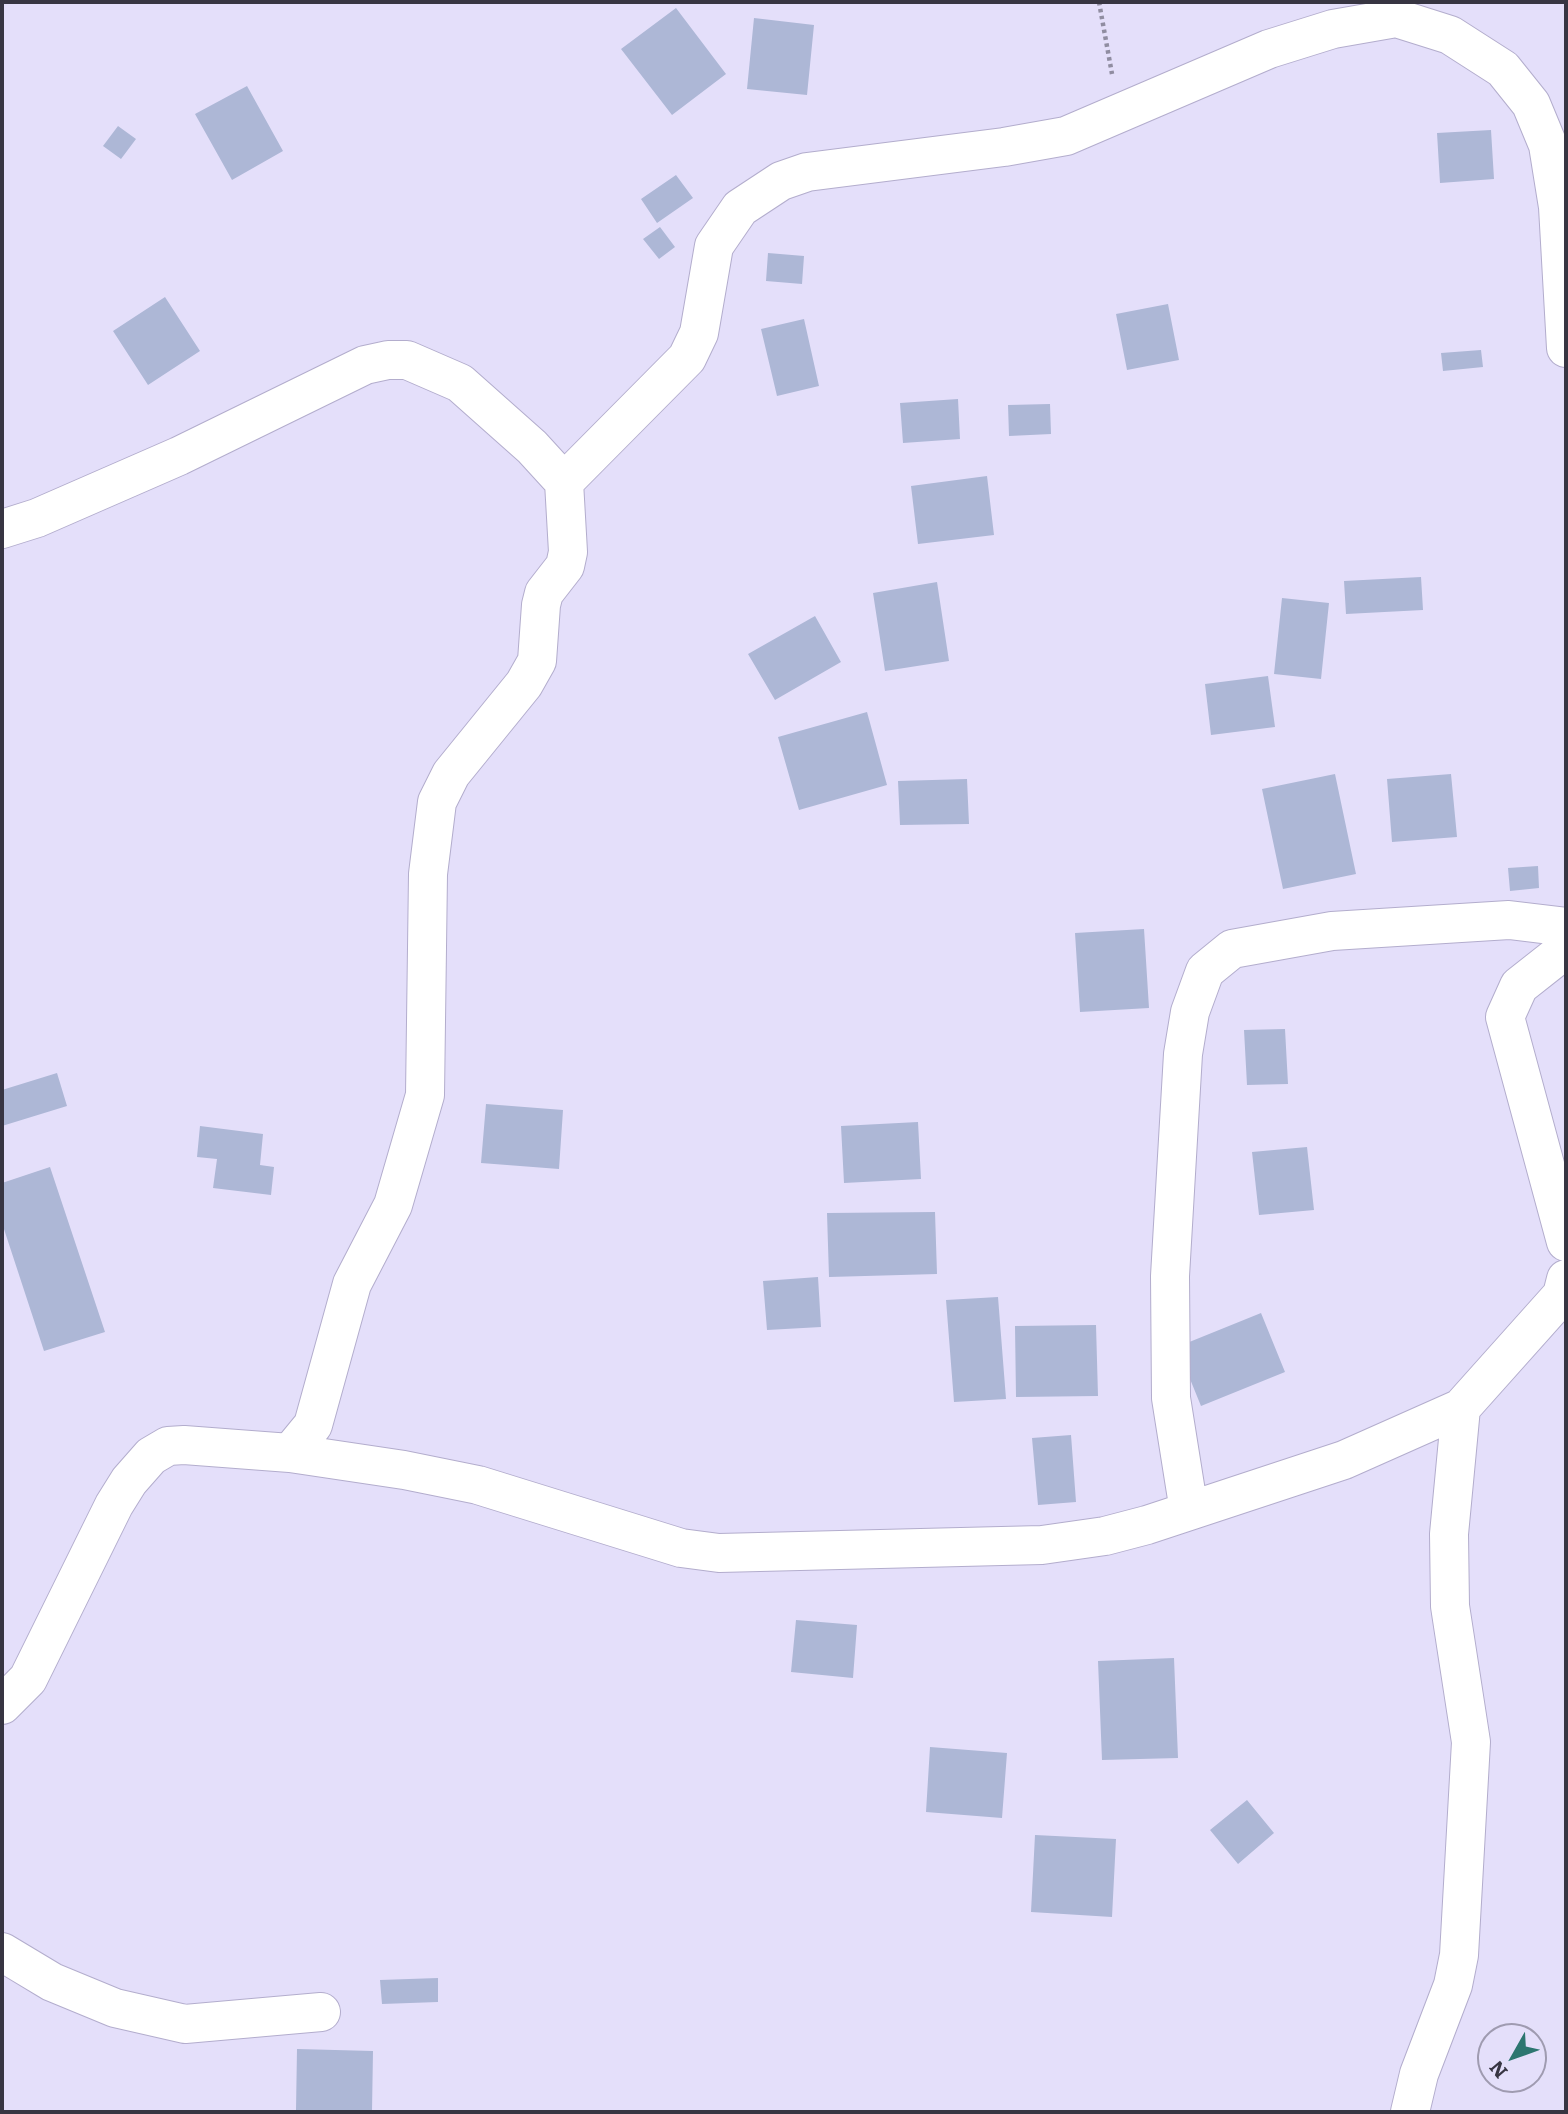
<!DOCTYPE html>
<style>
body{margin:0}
#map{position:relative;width:1568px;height:2114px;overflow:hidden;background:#e4dffa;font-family:Literata,serif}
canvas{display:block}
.frame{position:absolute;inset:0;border:4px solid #373542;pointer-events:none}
.north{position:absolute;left:1477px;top:2023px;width:70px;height:70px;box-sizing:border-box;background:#e4dffa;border:2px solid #9f9bb0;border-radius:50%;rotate:230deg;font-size:19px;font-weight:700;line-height:28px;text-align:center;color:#373542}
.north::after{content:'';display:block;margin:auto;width:24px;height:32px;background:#2d7670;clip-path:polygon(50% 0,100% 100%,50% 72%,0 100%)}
</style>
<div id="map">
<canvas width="1568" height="2114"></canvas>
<div class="frame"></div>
<div class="north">N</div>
</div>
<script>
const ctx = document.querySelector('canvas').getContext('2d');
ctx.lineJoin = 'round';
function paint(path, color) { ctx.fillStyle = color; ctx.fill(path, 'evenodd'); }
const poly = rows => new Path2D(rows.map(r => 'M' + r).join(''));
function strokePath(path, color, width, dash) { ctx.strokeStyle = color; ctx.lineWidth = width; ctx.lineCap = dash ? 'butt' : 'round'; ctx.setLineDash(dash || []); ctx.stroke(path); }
paint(poly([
 [676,8,726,74,672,115,621,49],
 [754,18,814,25,807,95,747,89],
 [247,86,283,151,232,180,195,114],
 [118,126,136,139,121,159,103,146],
 [1491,130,1494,179,1440,183,1437,133],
 [676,175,693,198,657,223,641,199],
 [660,227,675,247,659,259,643,239],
 [768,253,804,256,802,284,766,281],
 [165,297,200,351,148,385,113,331],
 [1168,304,1179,360,1127,370,1116,314],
 [804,319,819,386,777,396,761,329],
 [1481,350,1483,367,1443,371,1441,353],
 [958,399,960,439,903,443,900,403],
 [1050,404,1051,434,1009,436,1008,405],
 [987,476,994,535,918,544,911,486],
 [1421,577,1423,610,1346,614,1344,581],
 [937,582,949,661,885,671,873,593],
 [1282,598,1329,603,1321,679,1274,674],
 [815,616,841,662,775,700,748,654],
 [1268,676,1275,727,1211,735,1205,684],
 [867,712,887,785,799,810,778,737],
 [1335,774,1356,874,1283,889,1262,789],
 [1451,774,1457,837,1392,842,1387,779],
 [967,779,969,824,900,825,898,781],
 [1538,866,1539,888,1510,891,1508,868],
 [1144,929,1149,1008,1080,1012,1075,933],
 [1285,1029,1288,1084,1247,1085,1244,1030],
 [57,1073,67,1106,2,1126,2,1090],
 [486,1104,563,1110,559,1169,481,1163],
 [918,1122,921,1179,844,1183,841,1126],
 [200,1126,263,1134,260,1165,274,1167,271,1195,213,1188,217,1159,197,1157],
 [1307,1147,1314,1210,1259,1215,1252,1152],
 [50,1167,105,1332,44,1351,2,1223,2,1183],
 [935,1212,937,1274,829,1277,827,1213],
 [818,1277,821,1327,767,1330,763,1281],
 [998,1297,1006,1399,954,1402,946,1300],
 [1261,1313,1285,1372,1201,1406,1177,1347],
 [1096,1325,1098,1396,1016,1397,1015,1326],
 [1071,1435,1076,1502,1038,1505,1032,1438],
 [796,1620,857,1625,853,1678,791,1672],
 [1174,1658,1178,1758,1102,1760,1098,1661],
 [930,1747,1007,1753,1002,1818,926,1812],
 [1247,1800,1274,1833,1238,1864,1210,1830],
 [1035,1835,1116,1839,1112,1917,1031,1912],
 [438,1978,438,2002,382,2004,380,1980],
 [297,2049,373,2051,372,2111,296,2110]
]), '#adb7d6');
const minor = poly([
 [564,482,687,358,699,333,714,246,740,208,781,181,807,172,1004,147,1066,136,1269,49,1333,29,1396,18,1450,35,1503,69,1531,104,1548,145,1558,207,1566,348],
 [2,529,37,518,179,456,365,365,388,360,407,360,460,383,532,447,564,482,568,552,565,566,544,593,541,605,537,661,524,684,451,774,437,802,428,874,425,1095,393,1205,352,1284,313,1425,290,1453],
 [1566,949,1519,986,1505,1017,1566,1242],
 [1189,1511,1171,1398,1170,1276,1183,1054,1190,1012,1205,971,1232,949,1332,931,1509,920,1566,927],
 [2,1705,28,1679,114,1505,129,1481,151,1456,168,1446,184,1445,290,1453,404,1470,478,1485,681,1548,719,1553,1042,1545,1105,1536,1147,1525,1344,1460,1461,1408],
 [2,1952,52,1982,115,2008,185,2024,321,2012],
 [1410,2112,1419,2074,1453,1985,1459,1955,1471,1742,1450,1606,1449,1534,1461,1408,1562,1295,1566,1279]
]);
strokePath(minor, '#b3adcd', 40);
strokePath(poly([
 [1099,2,1112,74]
]), '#908da1', 4.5, [3.5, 3.5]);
strokePath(minor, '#fff', 38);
</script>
